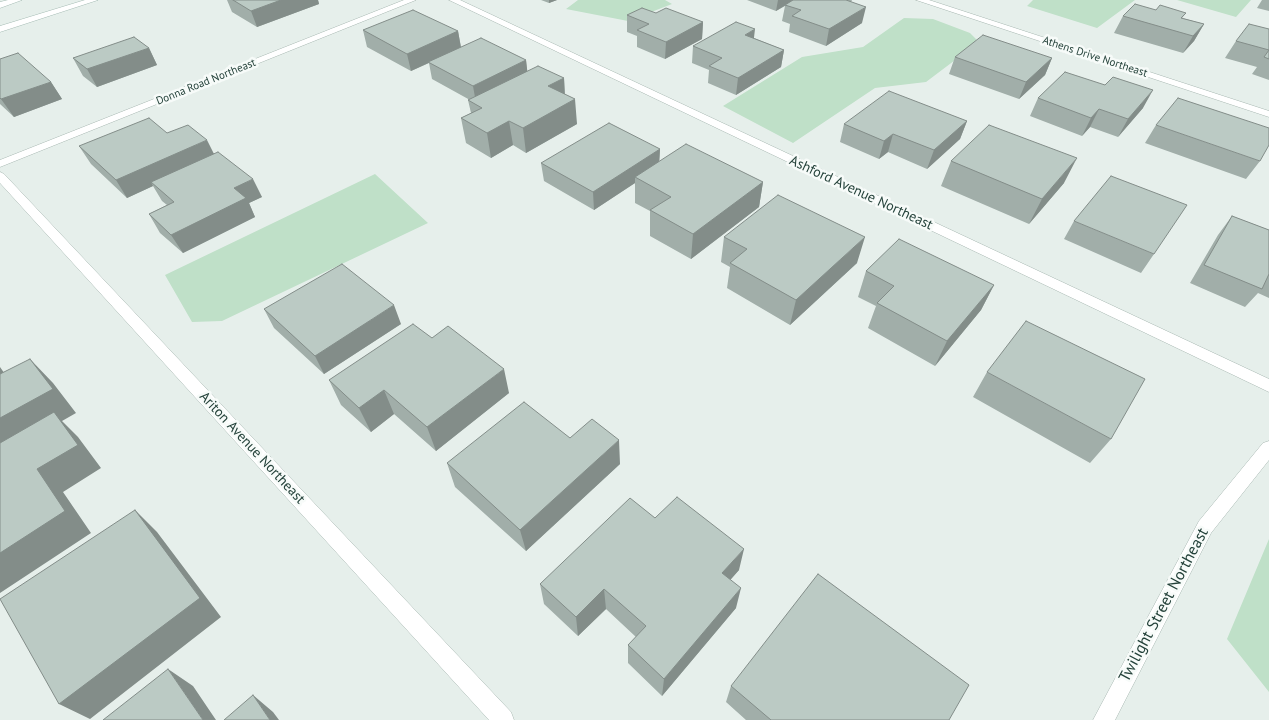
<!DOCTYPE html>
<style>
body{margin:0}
canvas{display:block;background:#e6efeb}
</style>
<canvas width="1269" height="720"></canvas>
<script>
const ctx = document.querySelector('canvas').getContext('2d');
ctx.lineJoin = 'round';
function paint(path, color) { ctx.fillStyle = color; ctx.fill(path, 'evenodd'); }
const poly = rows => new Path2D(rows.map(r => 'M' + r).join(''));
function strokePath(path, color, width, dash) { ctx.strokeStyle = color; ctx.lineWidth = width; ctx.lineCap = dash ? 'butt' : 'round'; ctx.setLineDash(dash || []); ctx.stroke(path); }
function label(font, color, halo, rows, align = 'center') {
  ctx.font = font + ' "PT Sans",sans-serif'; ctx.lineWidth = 5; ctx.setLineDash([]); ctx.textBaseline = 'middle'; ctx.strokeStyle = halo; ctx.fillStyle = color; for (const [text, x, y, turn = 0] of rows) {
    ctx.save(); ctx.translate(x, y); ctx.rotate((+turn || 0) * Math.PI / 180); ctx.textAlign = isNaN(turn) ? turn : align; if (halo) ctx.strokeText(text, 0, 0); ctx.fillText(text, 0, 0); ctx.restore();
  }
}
paint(poly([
 [578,0,665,0,672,4,628,21,566,9],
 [1033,0,1135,0,1097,28,1027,6],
 [1177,0,1251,0,1236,17],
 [904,18,933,19,970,33,979,42,926,82,875,88,793,143,723,106,802,57,863,47],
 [375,174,428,223,222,321,192,322,165,275],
 [1269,539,1269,692,1227,639]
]), '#bfe0c8');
const street = poly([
 [404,0,416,0,0,167,0,160,404,0],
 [449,0,460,0,1269,379,1269,392,449,0],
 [916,0,929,0,1269,111,1269,117,916,0],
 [0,172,4,174,511,712,514,720,489,720,0,183,0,172],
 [1269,441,1269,460,1211,533,1115,720,1093,720,1199,521,1263,443,1269,441]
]);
const secondary = poly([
 [8,0,22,0,0,8,0,2,8,0],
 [85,0,98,0,0,32,0,26,85,0]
]);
strokePath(street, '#a8b8b2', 1);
strokePath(secondary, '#a4bbb3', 1);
paint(street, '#fff');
paint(secondary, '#fff');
paint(poly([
 [227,0,318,0,319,4,257,27,232,12],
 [541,0,557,0,549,3],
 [747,0,852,0,851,2,862,23,826,46,789,32,790,24,782,21,785,6,776,11],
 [1262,0,1269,0,1269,11,1257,8],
 [1156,10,1186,13,1182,18,1204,24,1194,41,1183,53,1114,33,1123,16],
 [656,13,703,22,702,39,665,59,637,47,637,36,627,32,627,15],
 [1269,29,1269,80,1252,74,1257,67,1225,58,1236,41],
 [363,30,458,31,461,47,526,60,527,71,564,78,565,94,577,124,526,153,513,145,491,158,466,143,461,118,471,113,468,100,470,100,432,79,429,63,411,71,367,47],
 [754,38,784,50,781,67,736,95,708,83,709,70,692,63,693,46],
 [149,48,157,65,97,87,83,76,73,58],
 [955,57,1052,58,1045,75,1019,99,949,74],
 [0,59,51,82,62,99,14,117,0,104],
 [1038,98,1143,108,1118,137,1090,127,1082,136,1030,116],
 [967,121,960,139,927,169,888,152,879,159,840,142,844,124],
 [1156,125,1260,161,1246,179,1145,143],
 [167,133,215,154,262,197,249,203,255,217,183,253,160,233,149,214,167,205,162,201,153,186,127,198,91,164,79,146],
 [660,149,659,162,763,182,759,207,691,259,650,236,650,211,635,203,635,183,594,210,544,181,541,163],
 [951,161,1064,183,1029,224,941,186],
 [1232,216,1269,230,1269,298,1258,293,1245,307,1190,283,1218,235],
 [1074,221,1154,254,1141,273,1064,239],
 [724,237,857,263,790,325,727,288,730,267,721,262],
 [866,271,994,285,981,310,935,366,868,328,876,306,858,297],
 [264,309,401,324,324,374,274,328],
 [432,338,509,393,436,451,394,414,371,432,341,405,329,380],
 [987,372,1111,439,1090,463,973,397],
 [570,438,620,464,526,551,455,487,447,463],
 [655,518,739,570,730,580,736,608,662,696,628,663,628,645,636,637,606,609,578,636,544,604,540,584],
 [731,686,949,720,746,720,726,702]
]), '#a1aea9');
paint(poly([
 [281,0,318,0,319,4,257,27,251,11],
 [549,0,557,0,549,3],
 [778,0,794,0,776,11],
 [866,7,862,23,826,46,829,29],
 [703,22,702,39,665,59,666,42],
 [1204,24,1194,41,1183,53,1193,36],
 [755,29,753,46,745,35],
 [458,31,461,48,411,71,407,54],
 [149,48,157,65,97,87,87,69],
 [784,50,781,67,736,95,738,78],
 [1052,58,1045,75,1019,99,1026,82],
 [526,60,528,77,476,103,473,86],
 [564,78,565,102,548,86],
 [51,82,62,99,14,117,1,99],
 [1153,90,1143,108,1118,137,1128,119],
 [575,99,577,124,526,153,523,128],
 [1099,109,1090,127,1082,136,1091,118],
 [509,121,513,145,491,158,487,133],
 [967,121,960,139,927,169,934,150],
 [893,134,888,152,879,159,884,141],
 [207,140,216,158,151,182,153,186,127,198,116,180],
 [660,149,659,167,635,177,635,183,594,210,593,192],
 [1077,158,1064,183,1029,224,1042,199],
 [253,179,262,197,249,203,255,217,183,253,171,235,234,188],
 [763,182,759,207,691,259,693,234],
 [865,237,857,263,790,325,796,300],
 [994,285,981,310,935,366,947,341],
 [394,305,401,324,324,374,315,356],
 [30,359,53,383,76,413,62,421,78,437,101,468,63,492,91,533,0,593,0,418],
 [0,367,23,400,0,377],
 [504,369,509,393,436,451,427,427],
 [384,390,394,414,371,432,359,408],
 [619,440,620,464,526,551,520,530],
 [135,510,157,532,221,617,90,719,59,704],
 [744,549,739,570,718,594,722,573],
 [741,588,736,608,662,696,664,679],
 [604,589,606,609,578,636,576,617],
 [168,669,193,686,216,720,203,720],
 [253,695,273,712,279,720,270,720]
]), '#838d89');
const building = poly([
 [233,0,281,0,251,11,233,0],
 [793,0,846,0,866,7,829,29,792,16,801,10,785,5,793,0],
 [1135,4,1156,10,1160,5,1186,13,1181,18,1204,24,1193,36,1123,16,1135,4],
 [642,8,656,13,666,8,703,22,666,42,637,30,649,24,627,15,642,8],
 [413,10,458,31,407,54,363,30,413,10],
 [736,22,755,29,745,35,784,50,738,78,709,66,722,58,693,46,736,22],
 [1249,24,1269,29,1269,59,1264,57,1269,50,1236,41,1249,24],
 [983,35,1052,58,1026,82,955,57,983,35],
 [134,37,149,48,87,69,73,58,134,37],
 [481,38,526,60,473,86,428,62,481,38],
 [18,53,51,82,1,99,0,98,0,59,18,53],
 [538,66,564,78,548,86,575,99,523,128,509,121,487,133,461,118,482,108,468,100,538,66],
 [1065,72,1105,85,1113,77,1153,90,1128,119,1099,109,1091,118,1038,98,1065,72],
 [889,91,967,121,934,150,893,134,884,141,844,124,889,91],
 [1178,98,1269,128,1269,145,1260,161,1156,125,1178,98],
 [149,118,167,133,188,125,207,140,116,180,79,146,149,118],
 [609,123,660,149,593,192,541,163,609,123],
 [989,125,1077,158,1042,199,951,161,989,125],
 [686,144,763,182,693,234,650,210,671,197,635,177,686,144],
 [218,152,253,179,234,188,246,198,171,235,149,214,174,202,151,182,218,152],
 [1111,176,1187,205,1154,254,1074,221,1111,176],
 [778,195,865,237,796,300,730,263,747,249,724,237,778,195],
 [1232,216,1269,230,1269,274,1262,289,1204,265,1232,216],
 [899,239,994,285,947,341,877,303,894,286,866,271,899,239],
 [342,264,394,305,315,356,264,309,342,264],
 [1026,321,1145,379,1111,439,987,372,1026,321],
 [413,324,432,338,448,326,504,369,427,427,384,390,359,408,329,380,413,324],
 [30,359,53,389,0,418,0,374,30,359],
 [524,402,570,438,592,419,619,440,520,530,447,463,524,402],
 [54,412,78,445,37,469,65,511,0,553,0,443,54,412],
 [677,497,744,549,722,573,741,588,664,679,628,645,646,626,604,589,576,617,540,584,630,498,655,518,677,497],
 [135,510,200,598,59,704,0,599,135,510],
 [818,574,969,685,949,720,771,720,731,686,818,574],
 [168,669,203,720,103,720,168,669],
 [253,695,270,720,224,720,253,695]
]);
paint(building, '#bbcac4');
strokePath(building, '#838d89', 1);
label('11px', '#24423a', '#f7fbf9', [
 ["Athens Drive Northeast",1095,57,18],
 ["Donna Road Northeast",206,82,-22]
]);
label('14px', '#24423a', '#f7fbf9', [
 ["Ashford Avenue Northeast",861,193,25],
 ["Ariton Avenue Northeast",252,448,47]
]);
label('16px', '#24423a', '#f7fbf9', [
 ["Twilight Street Northeast",1164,605,-62]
]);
</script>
